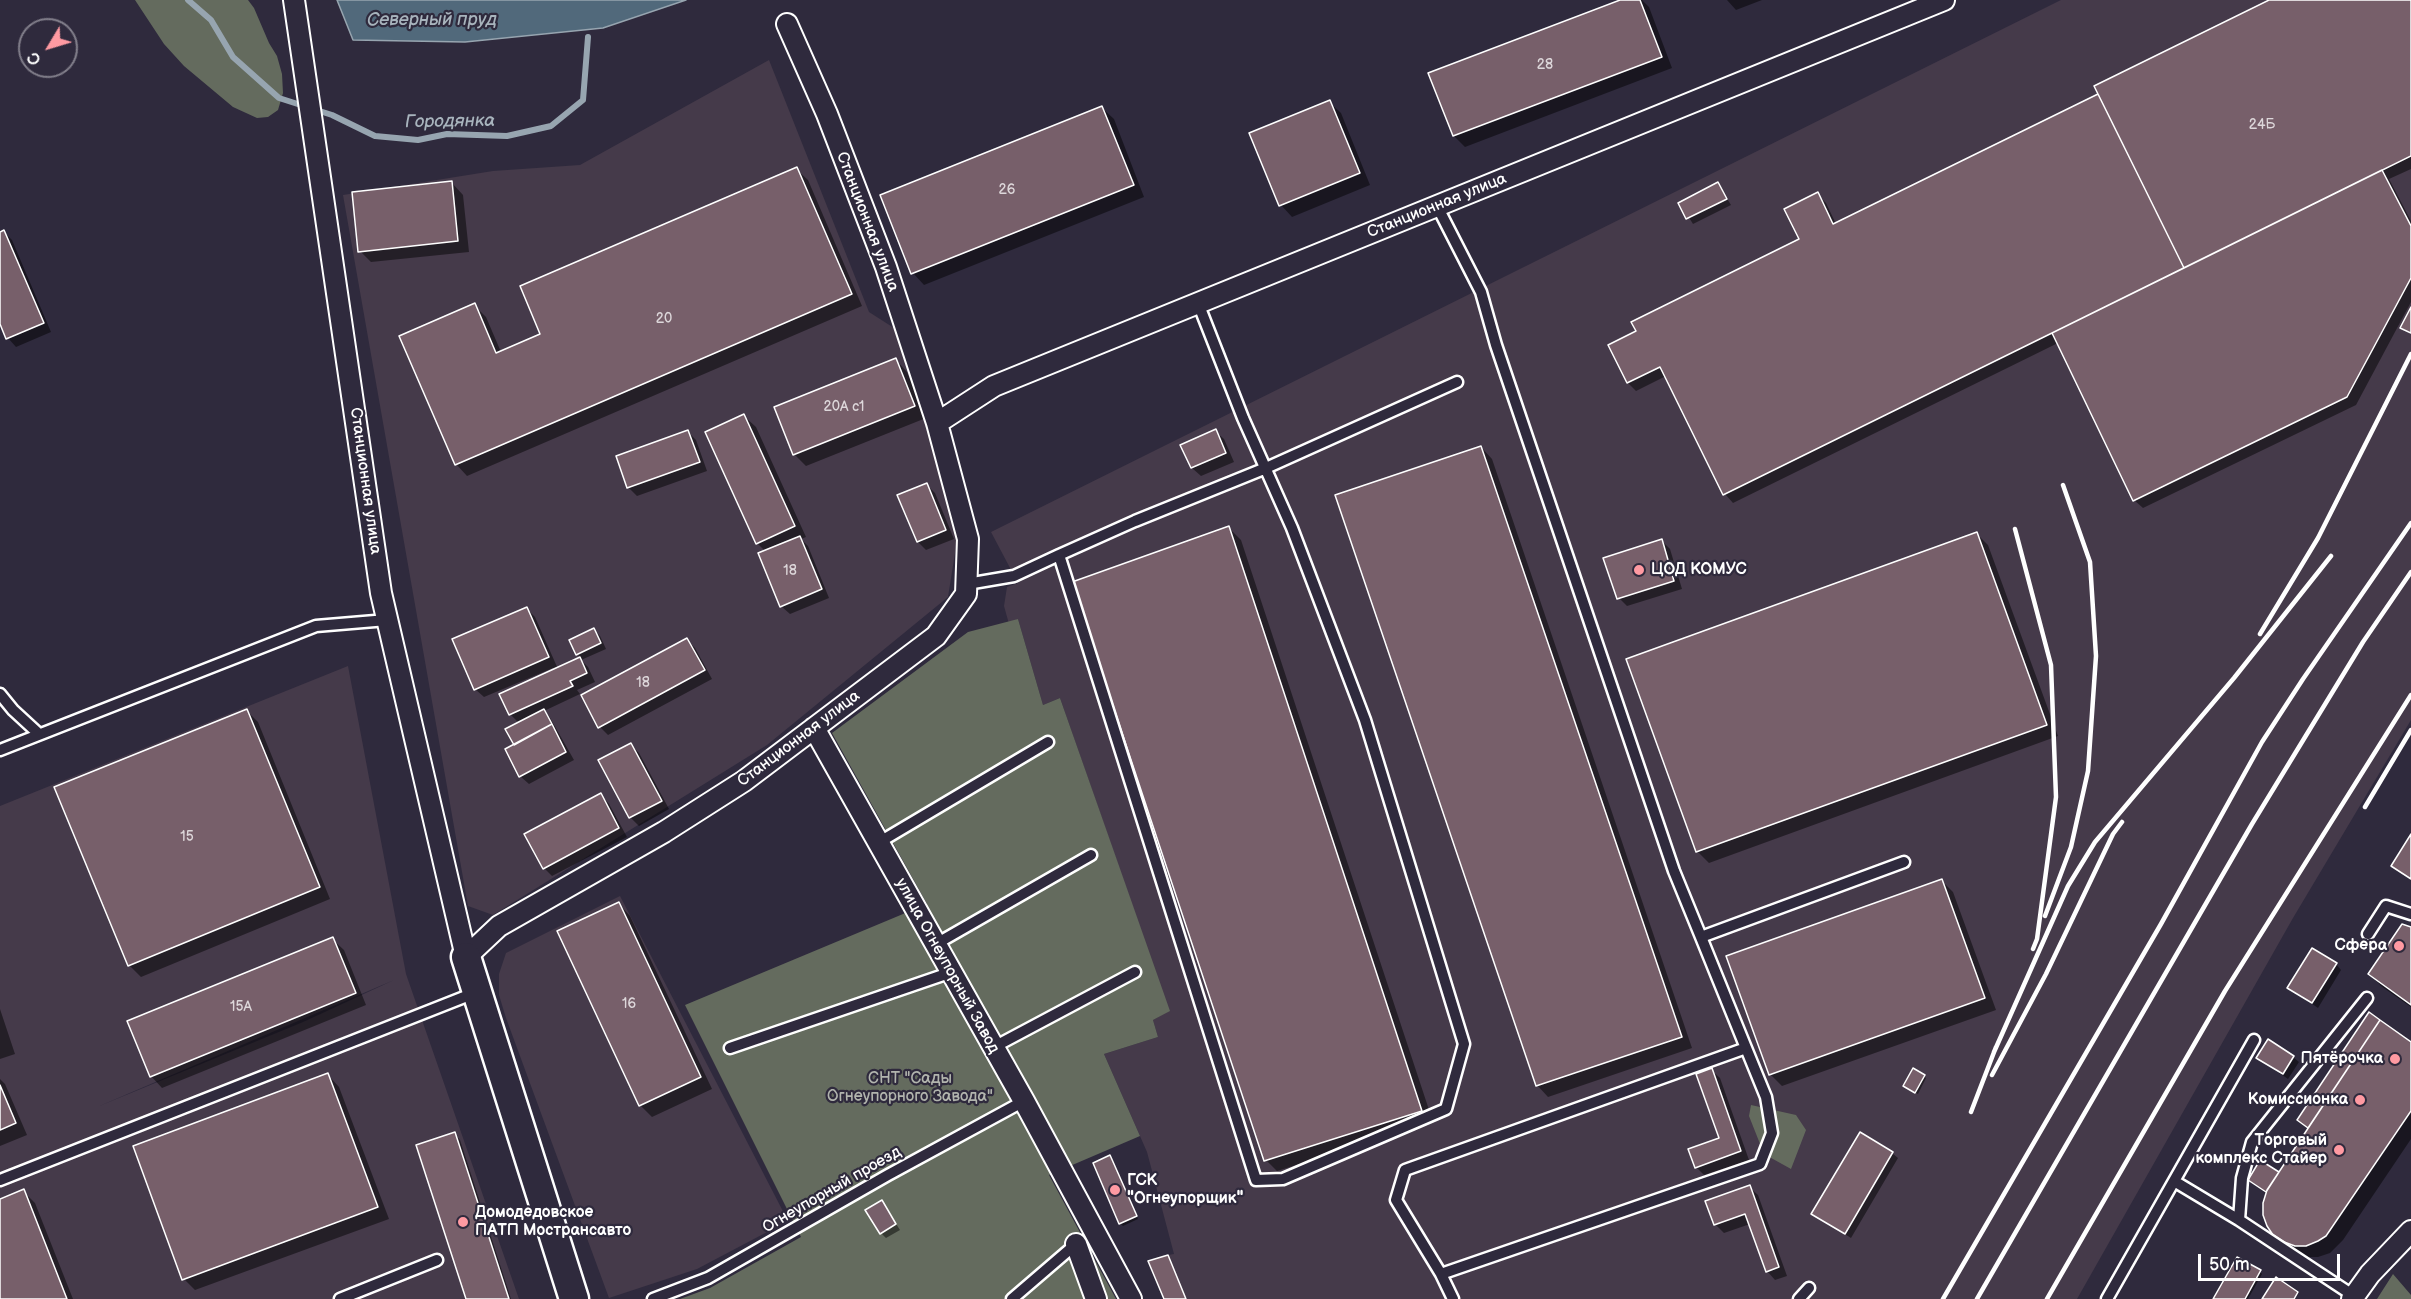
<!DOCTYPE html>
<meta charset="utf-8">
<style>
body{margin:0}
#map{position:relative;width:2411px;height:1299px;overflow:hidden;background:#2f2a3d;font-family:"Balsamiq Sans",sans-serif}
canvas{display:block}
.north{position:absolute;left:18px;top:18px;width:60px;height:60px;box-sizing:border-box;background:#2f2a3d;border:2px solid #827f8b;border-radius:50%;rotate:232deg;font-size:16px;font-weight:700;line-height:24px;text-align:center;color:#fff}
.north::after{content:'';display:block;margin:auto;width:21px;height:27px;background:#ff9aa2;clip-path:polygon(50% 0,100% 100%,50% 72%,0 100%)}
.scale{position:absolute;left:2198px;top:1254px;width:142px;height:27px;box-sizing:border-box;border:3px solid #fff;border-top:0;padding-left:8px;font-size:18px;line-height:21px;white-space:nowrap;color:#fff;-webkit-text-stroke:4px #2f2a3d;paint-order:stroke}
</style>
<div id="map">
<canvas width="2411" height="1299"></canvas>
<div class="north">С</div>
<div class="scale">50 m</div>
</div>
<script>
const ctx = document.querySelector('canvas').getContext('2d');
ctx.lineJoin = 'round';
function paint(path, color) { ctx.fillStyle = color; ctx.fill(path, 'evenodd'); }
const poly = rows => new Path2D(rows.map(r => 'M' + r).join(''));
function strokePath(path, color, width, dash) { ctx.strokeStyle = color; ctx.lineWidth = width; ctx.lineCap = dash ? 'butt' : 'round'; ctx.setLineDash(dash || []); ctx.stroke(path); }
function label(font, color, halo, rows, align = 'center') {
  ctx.font = font + ' "Balsamiq Sans",sans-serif'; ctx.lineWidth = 4.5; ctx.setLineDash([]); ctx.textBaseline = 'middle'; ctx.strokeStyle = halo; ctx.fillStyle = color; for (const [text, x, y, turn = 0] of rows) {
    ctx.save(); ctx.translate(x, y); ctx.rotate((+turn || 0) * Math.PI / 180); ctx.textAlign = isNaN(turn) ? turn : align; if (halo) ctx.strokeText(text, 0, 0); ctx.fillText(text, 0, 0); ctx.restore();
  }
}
paint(poly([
 [2061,0,2411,0,2411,720,2293,918,2077,1299,1186,1299,1168,1255,1174,1254,1147,1152,1104,1054,1158,1037,1153,1020,1169,1011,1060,698,1043,705,1018,619,1009,624,1004,606,1007,587,1018,583,991,532],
 [769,60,869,312,894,328,959,528,948,597,767,745,493,915,468,906,343,195,493,171,580,165],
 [348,666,406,974,519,1299,0,1299,0,806],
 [394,980,303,1022,97,1107],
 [620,896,788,1221,697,1269,609,1298,506,1018,499,995,499,974,506,953]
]), '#453a4a');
paint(poly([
 [135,0,248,0,254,8,269,43,277,56,282,74,283,93,278,110,268,117,257,118,233,107,184,66,164,44],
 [1018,619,1043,705,1060,698,1170,1011,1153,1020,1158,1037,1104,1054,1140,1136,1049,1175,1116,1299,680,1299,710,1288,801,1237,685,1005,927,904,832,733,968,632],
 [1751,1105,1796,1115,1806,1130,1791,1169,1764,1154,1749,1116],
 [2393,1274,2411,1295,2411,1299,2377,1299]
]), '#646b5e');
const water = poly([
 [337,0,686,0,603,28,465,42,353,40,337,0]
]);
paint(water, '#51697b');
strokePath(water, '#97a5b0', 1.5);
paint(poly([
 [1624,0,1642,0,1649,7,1672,68,1465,147,1454,136],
 [1727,0,1762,0,1736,10],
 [2272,0,2411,0,2411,169,2389,179,2411,221,2411,302,2356,405,2143,508,2134,500,2058,343,1733,503,1725,494,1666,376,1636,391,1628,383,1800,240,1817,194,1826,203,1836,224,2100,94],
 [1329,102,1341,113,1370,185,1292,217,1281,205],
 [1102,108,1114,119,1144,197,924,285,913,273],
 [796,169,808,180,862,306,467,476,456,464,474,305,486,317,501,352,542,335],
 [452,183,463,195,469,252,371,262,360,251],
 [1718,184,1731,205,1693,224,1680,203],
 [4,232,12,240,51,332,16,347,8,338,0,320,0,233],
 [896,360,907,372,926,418,806,466,794,454],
 [744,416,756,427,806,537,801,539,808,546,829,598,790,614,781,606,765,551,757,543],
 [1215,431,1224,439,1234,462,1201,476,1192,468,1182,446],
 [688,432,696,440,707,471,637,496,628,487],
 [1481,447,1492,459,1692,1048,1548,1097,1537,1085],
 [926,484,935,493,954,539,926,550,918,542],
 [1229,528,1241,540,1433,1122,1277,1171,1266,1160],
 [1977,534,1988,545,2058,736,1709,863,1697,851,1628,660],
 [1662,541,1670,549,1682,589,1627,606,1619,598],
 [527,609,535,617,558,669,581,658,577,654,594,630,600,636,606,649,581,660,588,667,595,682,577,690,580,694,544,711,549,716,574,760,529,784,520,776,516,745,520,724,510,714,554,670,553,668,484,697,475,689],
 [687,640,695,648,712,679,608,735,600,727],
 [246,710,258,722,330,899,141,977,129,965],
 [631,745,639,753,669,809,639,826,630,817],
 [601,795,609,804,627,837,552,876,544,868],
 [2411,836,2411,880,2393,866],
 [1942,881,1953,892,1996,1010,1782,1086,1770,1074],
 [619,904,630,916,712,1089,652,1117,640,1105,559,932],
 [2411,928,2411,1007,2381,986,2370,974],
 [332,939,344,950,366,1005,162,1088,151,1076],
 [2336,964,2341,970,2318,1008,2289,988],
 [0,1009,15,1054,0,1059],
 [2369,1014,2411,1044,2411,1139,2343,1240,2330,1253,2318,1257,2308,1257,2297,1253,2274,1234,2267,1194,2250,1180,2279,1174,2309,1129,2299,1120],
 [2293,1057,2299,1062,2288,1079,2258,1058],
 [1711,1070,1720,1078,1749,1160,1704,1175,1696,1167,1721,1139],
 [328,1075,339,1087,389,1219,195,1290,184,1279],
 [1924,1076,1926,1078,1918,1094,1907,1088],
 [0,1079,5,1084,27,1135,0,1146],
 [455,1134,460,1140,511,1299,467,1299],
 [1892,1153,1898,1158,1851,1238,1813,1214],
 [1110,1157,1138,1219,1123,1226,1120,1223],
 [1749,1187,1758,1195,1787,1276,1775,1280,1767,1271,1750,1224,1724,1233,1715,1224],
 [23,1191,35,1203,73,1299,0,1299,0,1200],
 [882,1202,900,1230,886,1238,881,1233],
 [2260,1272,2262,1274,2248,1299,2215,1299]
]), '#0007');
strokePath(poly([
 [188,0,211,20,233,57,279,98,332,115,375,136,418,140,447,134,507,136,551,126,583,100,588,37]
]), '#97a5b0', 6);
const building = poly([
 [1620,0,1640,0,1662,57,1453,136,1428,73,1620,0],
 [2269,0,2411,0,2411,156,2184,268,2094,86,2269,0],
 [2098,94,2184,268,1723,495,1660,367,1627,383,1608,345,1636,331,1631,322,1799,239,1784,209,1818,192,1833,224,2098,94],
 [1330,100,1360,173,1279,206,1249,133,1330,100],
 [1102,106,1134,185,911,274,880,195,1102,106],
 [797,167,852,294,455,465,399,336,475,303,496,353,540,334,520,286,797,167],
 [2382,170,2411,226,2411,278,2347,397,2133,501,2052,333,2382,170],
 [452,181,458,241,358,252,352,192,452,181],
 [1718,182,1727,199,1686,219,1678,203,1718,182],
 [4,230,44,323,6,339,0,324,0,232,4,230],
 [2411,307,2411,333,2400,328,2411,307],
 [896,358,915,406,793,455,774,407,896,358],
 [744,414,795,526,756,544,705,432,744,414],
 [1216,429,1226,453,1191,468,1180,445,1216,429],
 [688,430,700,462,627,488,616,456,688,430],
 [1481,446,1682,1037,1536,1086,1335,495,1481,446],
 [927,483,946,530,917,542,897,495,927,483],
 [1229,526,1422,1111,1264,1161,1072,582,1229,526],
 [1977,532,2047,725,1696,852,1626,659,1977,532],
 [800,536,822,589,780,607,758,553,800,536],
 [1662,539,1674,581,1617,599,1603,558,1662,539],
 [527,607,549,657,474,690,452,639,527,607],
 [594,628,601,643,576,655,569,640,594,628],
 [687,638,705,670,598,728,581,695,687,638],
 [580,657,587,673,570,681,573,686,509,715,499,694,580,657],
 [247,709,320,887,128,966,54,787,247,709],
 [544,709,552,724,514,745,505,729,544,709],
 [552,724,566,752,519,777,505,749,552,724],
 [631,743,662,801,629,818,598,760,631,743],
 [601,793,619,828,543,869,524,834,601,793],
 [2411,834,2411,879,2391,866,2411,834],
 [1942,879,1985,998,1769,1075,1726,956,1942,879],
 [619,902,701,1077,639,1106,557,931,619,902],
 [2402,924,2411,927,2411,1005,2368,974,2402,924],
 [333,937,356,993,150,1077,127,1021,333,937],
 [2312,948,2337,963,2312,1003,2287,988,2312,948],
 [2369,1012,2380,1020,2308,1128,2297,1120,2369,1012],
 [2380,1020,2411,1042,2411,1111,2326,1236,2318,1241,2306,1246,2295,1246,2284,1242,2273,1235,2267,1226,2263,1215,2263,1203,2267,1190,2380,1020],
 [2268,1039,2294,1056,2283,1074,2256,1058,2268,1039],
 [1712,1068,1741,1151,1695,1168,1688,1149,1719,1138,1696,1074,1712,1068],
 [1913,1068,1925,1075,1915,1093,1903,1086,1913,1068],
 [328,1073,378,1207,182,1280,133,1146,328,1073],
 [0,1085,16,1123,0,1130,0,1085],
 [455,1132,509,1299,466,1299,416,1145,455,1132],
 [1860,1132,1893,1152,1845,1234,1811,1214,1860,1132],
 [1110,1155,1137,1216,1119,1224,1093,1163,1110,1155],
 [2260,1160,2279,1172,2266,1192,2248,1180,2260,1160],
 [1750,1185,1779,1267,1766,1272,1745,1214,1714,1225,1705,1201,1750,1185],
 [24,1189,67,1299,0,1299,0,1199,24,1189],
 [882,1200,896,1224,880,1234,865,1210,882,1200],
 [1168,1255,1186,1299,1164,1299,1148,1261,1168,1255],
 [2237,1257,2261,1270,2245,1299,2213,1299,2237,1257],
 [2276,1277,2298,1292,2294,1299,2262,1299,2276,1277]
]);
paint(building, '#775f6a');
strokePath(building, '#fff', 1.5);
const lane = poly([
 [1437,206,1481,292,1496,345,1674,871,1701,937,1746,1048,1766,1097,1772,1133,1760,1164,1441,1274,1396,1200,1405,1170,1746,1048],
 [1059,555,1135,521,1266,468,1457,382],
 [967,584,1014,576,1059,555,1256,1180,1283,1179,1446,1109,1464,1044,1365,720,1292,528,1243,418,1198,303],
 [0,694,13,710,39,734],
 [0,750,316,626,387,620],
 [878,843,1048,742],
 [2368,934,2386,906,2411,914],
 [1701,937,1904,862],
 [936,944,1091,855],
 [994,1047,1135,972],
 [730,1048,952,972],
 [0,1180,477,992],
 [2239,1220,2174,1181,2254,1040],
 [1441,1274,1453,1299],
 [2354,1296,2239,1220,2242,1178,2252,1142,2367,998],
 [340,1299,437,1260],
 [653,1299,708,1278,888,1175,1024,1101],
 [1012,1299,1076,1244],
 [1799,1299,1809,1288],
 [2107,1299,2174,1181]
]);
const street = poly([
 [294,0,381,593,466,957],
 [937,423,994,386,1944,0],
 [814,728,1024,1101,1131,1299],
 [466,957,499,926,664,832,744,781,936,636,966,594,968,539,937,423,886,267,827,114,787,24],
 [1076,1244,1096,1299],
 [2352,1299,2370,1274,2411,1231]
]);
const secondary = poly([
 [466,957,574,1299]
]);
strokePath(lane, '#fff', 15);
strokePath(street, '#fff', 24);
strokePath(secondary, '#fff', 33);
strokePath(lane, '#2f2a3d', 10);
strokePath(street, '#2f2a3d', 20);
strokePath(secondary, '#2f2a3d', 28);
strokePath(poly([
 [2015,529,2051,665,2056,797,2037,939,2033,949],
 [2260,634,2318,538,2411,354],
 [2365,807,2411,730],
 [2045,916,2071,847,2088,771,2096,656,2090,562,2063,485],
 [1994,1052,2068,886,2095,842,2234,678,2331,556],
 [1992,1075,2046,974,2113,834,2122,822],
 [1971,1112,1996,1047],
 [1943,1299,2161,924,2262,742,2303,679,2411,523],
 [1977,1299,2252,824,2363,642,2411,572],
 [2047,1299,2225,991,2411,695]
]), '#fff', 4.5);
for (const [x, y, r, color] of [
 [1639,570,6,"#ff9aa2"],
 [2399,946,6,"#ff9aa2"],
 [2395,1059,6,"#ff9aa2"],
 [2360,1100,6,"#ff9aa2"],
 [2339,1150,6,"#ff9aa2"],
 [1115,1190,6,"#ff9aa2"],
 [463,1222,6,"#ff9aa2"]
]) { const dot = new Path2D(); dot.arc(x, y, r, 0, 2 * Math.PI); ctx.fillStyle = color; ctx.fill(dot); strokePath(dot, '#2f2a3d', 2); }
label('14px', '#ddd7da', null, [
 ["28",1545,65],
 ["24Б",2262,125],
 ["26",1007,190],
 ["20",664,319],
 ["20А с1",844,407],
 ["18",790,571],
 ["18",643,683],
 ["15",187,837],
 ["16",629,1004],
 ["15А",241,1007]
]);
label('16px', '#fff', '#2f2a3d', [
 ["Станционная улица",1437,206,-22],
 ["Станционная улица",867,222,69],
 ["Станционная улица",365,481,82],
 ["Станционная улица",799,739,-37],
 ["улица Огнеупорный Завод",947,966,61],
 ["Огнеупорный проезд",832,1190,-30]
]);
label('bold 16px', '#fff', '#2f2a3d', [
 ["ЦОД КОМУС",1651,570,"left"],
 ["Сфера",2387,946],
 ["Пятёрочка",2383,1059],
 ["Комиссионка",2348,1100],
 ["Торговый",2327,1141],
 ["комплекс Стайер",2327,1159],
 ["ГСК",1127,1181,"left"],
 ["\"Огнеупорщик\"",1127,1199,"left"],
 ["Домодедовское",475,1213,"left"],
 ["ПАТП Мострансавто",475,1231,"left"]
], 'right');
label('16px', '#b2b5ae', '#2f2a3d', [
 ["СНТ \"Сады",910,1079],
 ["Огнеупорного Завода\"",910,1097]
]);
label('italic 18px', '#a8b4bd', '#2f2a3d', [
 ["Северный пруд",432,20],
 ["Городянка",450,122,-1]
]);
</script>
